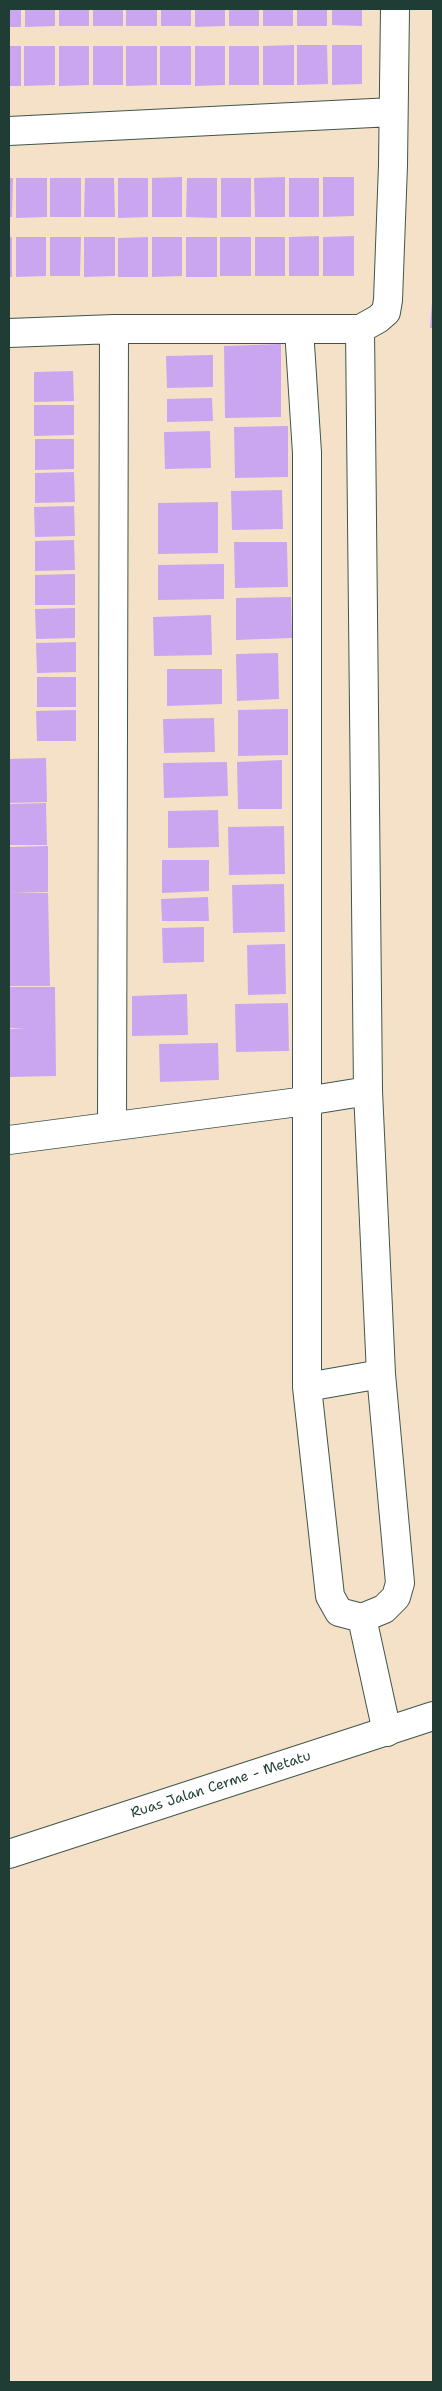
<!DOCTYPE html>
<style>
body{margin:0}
#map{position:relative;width:442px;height:2391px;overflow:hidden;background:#f5e1c7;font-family:"Shantell Sans",sans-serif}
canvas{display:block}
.frame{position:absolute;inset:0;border:10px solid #1f3d34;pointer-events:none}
</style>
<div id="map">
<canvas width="442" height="2391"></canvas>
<div class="frame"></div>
</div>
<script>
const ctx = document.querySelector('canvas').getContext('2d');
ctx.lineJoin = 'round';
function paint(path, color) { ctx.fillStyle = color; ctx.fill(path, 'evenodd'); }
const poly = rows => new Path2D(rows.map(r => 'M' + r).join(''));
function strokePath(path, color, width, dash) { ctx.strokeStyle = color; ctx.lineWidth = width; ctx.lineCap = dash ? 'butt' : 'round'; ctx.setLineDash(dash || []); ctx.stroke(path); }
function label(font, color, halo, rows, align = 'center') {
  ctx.font = font + ' "Shantell Sans",sans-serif'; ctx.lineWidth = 4; ctx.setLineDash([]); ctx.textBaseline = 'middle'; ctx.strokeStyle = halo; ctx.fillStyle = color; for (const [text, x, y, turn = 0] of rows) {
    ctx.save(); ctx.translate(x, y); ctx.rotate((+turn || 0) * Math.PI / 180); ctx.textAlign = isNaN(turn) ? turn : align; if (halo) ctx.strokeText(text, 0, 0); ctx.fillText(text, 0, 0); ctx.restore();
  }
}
paint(poly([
 [9,9,21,9,21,27,9,27],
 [25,9,55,9,55,26,25,27],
 [59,9,89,9,89,26,59,26],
 [93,9,123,9,123,26,93,26],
 [126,9,157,9,157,26,126,26],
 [161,9,191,9,191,26,161,26],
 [195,9,225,9,225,26,195,27],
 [229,9,259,9,259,26,229,26],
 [263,9,293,9,293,26,263,26],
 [297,9,327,9,327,26,297,26],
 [332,9,362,9,362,26,332,25],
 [294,45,294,85,263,85,263,46],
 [297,45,327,45,328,84,297,85],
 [332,45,362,45,362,84,332,85],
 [9,46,21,46,21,86,9,86],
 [24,46,55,46,55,85,24,86],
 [59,46,89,46,89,85,59,86],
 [93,46,123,46,123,85,93,85],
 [126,46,157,46,157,85,126,86],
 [160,46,191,46,191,85,160,85],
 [195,46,225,46,225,85,195,86],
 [229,46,259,46,259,85,229,85],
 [182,177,182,217,152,217,152,178],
 [285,177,285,217,255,217,254,178],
 [323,177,354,177,354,216,323,217],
 [9,178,13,178,12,217,9,217],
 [16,178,47,178,47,217,16,218],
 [50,178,81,178,81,217,50,217],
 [85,178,114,178,115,217,84,217],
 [118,178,148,178,148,217,118,218],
 [187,178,217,178,217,218,186,217],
 [221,178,251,178,251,217,221,217],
 [289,178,319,178,319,217,289,217],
 [319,236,319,276,289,276,289,237],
 [354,236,354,276,323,276,323,237],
 [12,237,12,277,9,277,9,238],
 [16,237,46,237,46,276,16,277],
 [50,237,81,237,80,276,50,276],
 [84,237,115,237,115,276,84,277],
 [148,237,148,277,118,277,118,238],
 [152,237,182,237,182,276,152,277],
 [186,237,217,237,217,277,186,277],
 [220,237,251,237,251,276,220,276],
 [255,237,285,237,285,276,255,276],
 [432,302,433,302,433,328,430,328],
 [281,344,281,417,225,418,224,346],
 [213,355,213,387,167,388,166,356],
 [73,371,74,401,34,402,34,372],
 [212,398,213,421,167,422,167,399],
 [34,405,74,405,74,435,34,436],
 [288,426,288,477,235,478,234,427],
 [210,431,211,468,165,469,164,432],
 [35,439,74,439,74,469,35,470],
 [74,472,75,502,35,503,35,473],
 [282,490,283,529,232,530,231,491],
 [218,502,218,553,158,554,158,503],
 [74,506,75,536,35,537,34,507],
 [74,540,75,570,35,571,35,541],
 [234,542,287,542,288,587,235,588],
 [224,564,224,599,158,600,158,565],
 [75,574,75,605,35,605,35,575],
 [291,597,292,638,236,640,236,598],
 [75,608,75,638,36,639,35,609],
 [211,615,212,655,154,656,153,617],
 [76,642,76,672,37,673,36,643],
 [278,653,279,699,237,701,236,654],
 [167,669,222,669,222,704,167,706],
 [37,677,76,677,76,707,37,707],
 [288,709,288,755,238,756,238,710],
 [76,710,76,741,37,741,36,711],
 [214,718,215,752,164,753,163,719],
 [46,758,47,802,9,803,9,759],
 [282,760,282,809,238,809,237,762],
 [227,762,228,796,164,798,163,763],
 [46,803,47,845,9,845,9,804],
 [218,810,219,847,168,848,168,811],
 [284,826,285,874,229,875,228,827],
 [48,846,48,892,9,893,9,847],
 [162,860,209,860,209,891,162,893],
 [284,884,285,932,233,933,232,885],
 [9,893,48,893,50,986,9,986],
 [208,897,209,921,162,921,161,899],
 [204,927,204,962,163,963,162,928],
 [285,944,286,994,248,995,247,945],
 [9,987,55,987,56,1076,9,1077,9,1029,25,1029,9,1028],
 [187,994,188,1035,132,1036,132,996],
 [288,1003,289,1051,236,1052,235,1004],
 [218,1043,219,1080,160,1082,159,1044]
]), '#caa6f0');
const minor = poly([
 [9,131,393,112],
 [299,329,307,453,307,1387,330,1596,339,1612,362,1618,384,1609,396,1597,400,1583,381,1374,368,1091,360,329],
 [9,333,114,329,360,329,378,319,386,312,388,300,393,165,395,9],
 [112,1125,114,329],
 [9,1140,306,1101,368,1091],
 [307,1387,381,1374],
 [362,1618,387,1732]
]);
const major = poly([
 [9,1854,433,1716]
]);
strokePath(minor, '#3f564a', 30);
strokePath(major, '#3f564a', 30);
strokePath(minor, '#fff', 28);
strokePath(major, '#fff', 28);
label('14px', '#1f3d34', '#fff', [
 ["Ruas Jalan Cerme - Metatu",221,1785,-18]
]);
</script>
